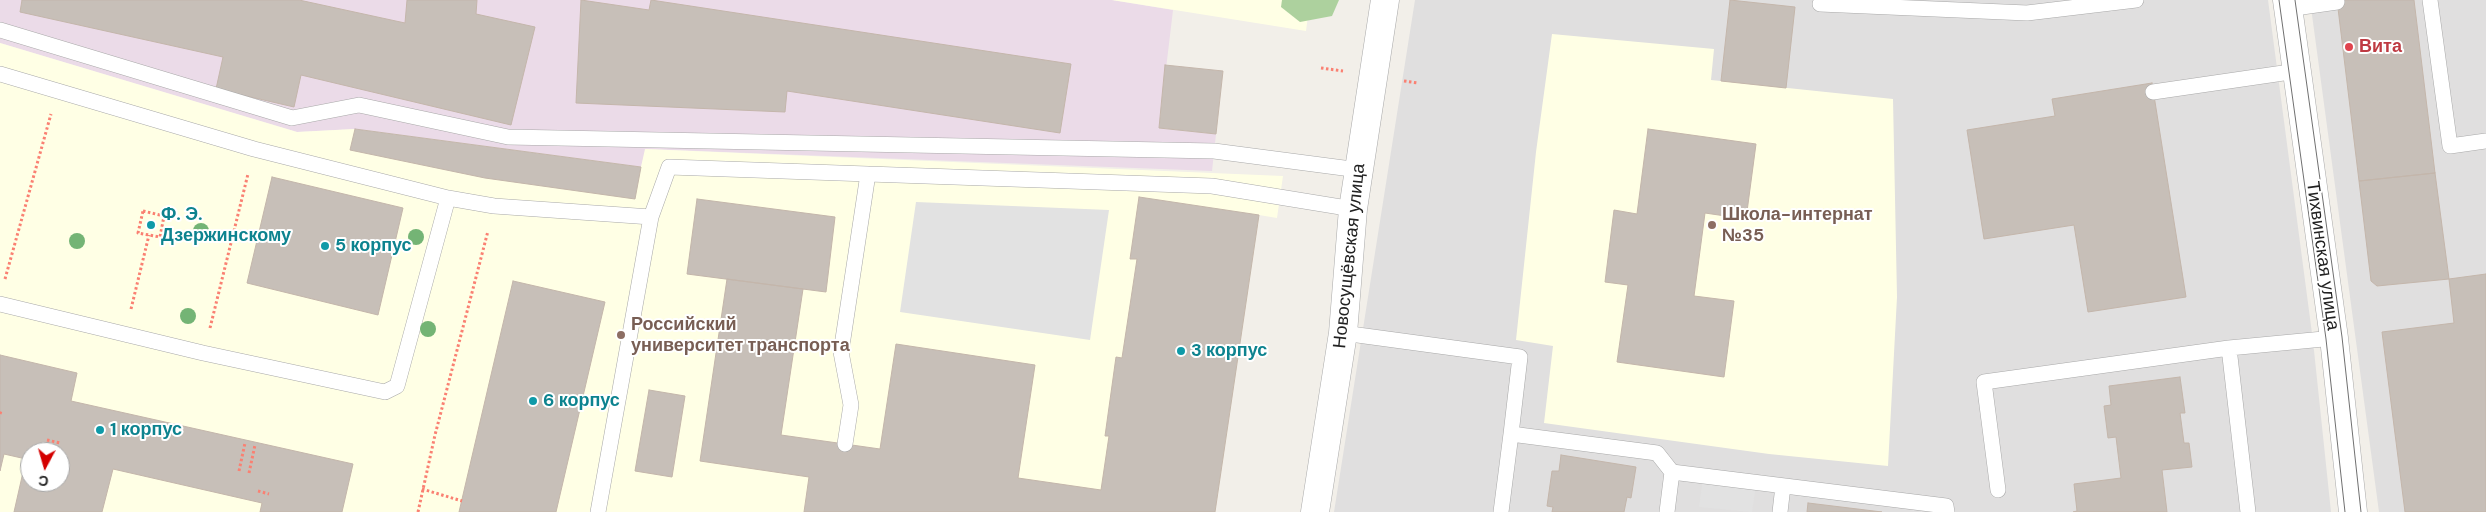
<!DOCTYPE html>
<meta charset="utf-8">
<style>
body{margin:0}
#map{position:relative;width:2486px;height:512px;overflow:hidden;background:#f2efe9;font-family:"DM Sans",sans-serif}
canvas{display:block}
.north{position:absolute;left:20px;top:442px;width:50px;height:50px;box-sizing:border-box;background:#fff;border:1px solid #a7a7a7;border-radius:50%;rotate:186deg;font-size:14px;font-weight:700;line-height:20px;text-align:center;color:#222}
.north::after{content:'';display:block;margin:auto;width:18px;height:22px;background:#d40000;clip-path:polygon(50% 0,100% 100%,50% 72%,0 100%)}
</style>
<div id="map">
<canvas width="2486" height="512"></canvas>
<div class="north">С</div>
</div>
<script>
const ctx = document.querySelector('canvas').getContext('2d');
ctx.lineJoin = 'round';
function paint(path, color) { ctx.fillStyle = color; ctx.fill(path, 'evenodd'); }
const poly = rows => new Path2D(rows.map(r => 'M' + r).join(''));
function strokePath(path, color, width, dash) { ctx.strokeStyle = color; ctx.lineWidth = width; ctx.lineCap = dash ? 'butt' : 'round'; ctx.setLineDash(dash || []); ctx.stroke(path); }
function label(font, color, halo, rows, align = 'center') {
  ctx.font = font + ' "DM Sans",sans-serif'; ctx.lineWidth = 4; ctx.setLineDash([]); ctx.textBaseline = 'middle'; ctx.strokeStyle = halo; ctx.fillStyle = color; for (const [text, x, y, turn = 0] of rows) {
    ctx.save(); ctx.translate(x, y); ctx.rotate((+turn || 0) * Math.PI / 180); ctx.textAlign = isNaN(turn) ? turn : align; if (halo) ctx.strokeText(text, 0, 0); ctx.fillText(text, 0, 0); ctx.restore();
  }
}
paint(poly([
 [1415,0,2268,0,2313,341,2331,512,1334,512],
 [2310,0,2486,0,2486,512,2379,512]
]), '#e0dfdf');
paint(poly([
 [0,0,1112,0,1173,10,1159,128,1216,134,1212,171,646,149,641,167,355,129,297,132,0,43]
]), '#ebdbe8');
paint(poly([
 [1112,0,1310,0,1306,31],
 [1552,34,1714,49,1711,80,1893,99,1897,297,1888,466,1769,454,1544,423,1553,346,1516,340,1536,152],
 [0,43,297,132,355,129,641,167,645,149,1283,176,1277,218,1259,215,1215,512,0,512],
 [30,452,60,452,60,482,30,482]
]), '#ffffe5');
paint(poly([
 [1282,0,1339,0,1332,16,1300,22,1281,7]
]), '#add19e');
paint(poly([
 [916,202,1109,210,1090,340,900,312],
 [1703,478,1756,485,1752,512,1699,507]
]), '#e2e2e2');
const building = poly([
 [22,0,299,0,405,23,407,0,477,0,476,14,535,27,511,125,301,75,294,107,216,89,223,57,20,12,22,0],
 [581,0,649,10,651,0,1071,64,1060,133,787,91,785,112,576,103,581,0],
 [1730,0,1795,7,1786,88,1721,81,1730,0],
 [2337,0,2414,0,2435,173,2359,181,2337,0],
 [1165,65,1223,71,1216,134,1159,128,1165,65],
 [2152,83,2186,297,2088,312,2074,225,1984,239,1967,130,2055,116,2052,99,2152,83],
 [355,129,641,167,635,199,485,178,350,150,355,129],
 [1648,129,1756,144,1746,219,1705,213,1694,296,1734,301,1724,377,1617,362,1628,285,1605,282,1614,210,1637,214,1648,129],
 [2435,173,2449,279,2377,286,2371,281,2359,181,2435,173],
 [272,177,403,208,378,315,247,283,272,177],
 [1139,197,1259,215,1215,512,804,512,809,477,700,461,727,279,803,289,781,435,880,449,896,344,1035,365,1018,478,1101,490,1109,436,1105,436,1116,357,1122,358,1137,259,1130,259,1139,197],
 [697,199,835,217,826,292,687,274,697,199],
 [2486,274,2486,512,2405,512,2382,332,2454,323,2449,279,2486,274],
 [513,281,605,302,556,512,459,512,513,281],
 [0,355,77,373,71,401,353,464,342,512,260,512,262,503,113,469,102,512,14,512,26,459,4,454,0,471,0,355],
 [30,452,60,452,60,482,30,482,30,452],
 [2180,377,2185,413,2180,413,2184,443,2189,443,2192,467,2162,470,2167,512,2073,512,2077,511,2074,484,2121,478,2116,437,2108,438,2104,406,2111,405,2109,386,2180,377],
 [649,390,685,396,672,477,635,471,649,390],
 [1561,455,1636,467,1631,498,1627,497,1624,512,1552,512,1553,507,1547,506,1552,471,1559,471,1561,455],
 [1808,503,1882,512,1807,512,1808,503]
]);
paint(building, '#c7bfb8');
strokePath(building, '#c4b6ab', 1);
const service = poly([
 [2430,0,2450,146,2486,141],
 [1820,4,2027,13,2136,0],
 [2288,9,2337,2],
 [0,30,292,118,359,105,508,137,1214,151,1359,170],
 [0,74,254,149,448,198,494,206,651,217,598,512],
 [2153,92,2297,71],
 [868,174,1212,186,1353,209],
 [651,217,669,167,868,174,841,352,851,405,845,444],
 [0,304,203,353,385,392,397,386,448,198],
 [1343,333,1520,357,1511,434],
 [2229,348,2248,512],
 [1998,490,1984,382,2229,348,2334,338],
 [1501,512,1511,434,1657,453,1672,472],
 [1667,512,1672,472,1946,506,1947,512],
 [1780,512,1783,486]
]);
const minor = poly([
 [1315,512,1343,333,1353,209,1385,0]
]);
const tertiary = poly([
 [2287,0,2334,338,2353,512]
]);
strokePath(service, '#a9a9a9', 16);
strokePath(minor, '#a9a9a9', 29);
strokePath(tertiary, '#a9a9a9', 29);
strokePath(poly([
 [1321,68,1343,71],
 [1404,81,1418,83],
 [143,211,164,216,160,237,138,233,143,211],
 [5,279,51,114],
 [131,309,149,235],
 [210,328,248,174],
 [0,414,1,411],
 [47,440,60,443],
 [40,446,59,451],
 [239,471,245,443],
 [249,473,255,445],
 [422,489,462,501],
 [258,491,269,494],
 [418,512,435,435,488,231]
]), '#fa8072', 3, [2.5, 2.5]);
strokePath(service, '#fff', 15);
strokePath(minor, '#fff', 28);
strokePath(tertiary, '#fff', 28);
strokePath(poly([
 [2279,0,2326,339,2345,512],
 [2295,0,2342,337,2361,512]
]), '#707070', 1);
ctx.fillStyle = '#74b475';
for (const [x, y] of [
 [201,231],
 [416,237],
 [77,241],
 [188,316],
 [428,329]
]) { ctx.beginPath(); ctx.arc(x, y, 8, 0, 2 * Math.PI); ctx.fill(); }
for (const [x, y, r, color] of [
 [2349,47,5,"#e0444e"],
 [151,225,5,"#0f9aa8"],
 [1712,225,5,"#8d6e63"],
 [325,246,5,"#0f9aa8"],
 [621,335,5,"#8d6e63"],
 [1181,351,5,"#0f9aa8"],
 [533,401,5,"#0f9aa8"],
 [100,430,5,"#0f9aa8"]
]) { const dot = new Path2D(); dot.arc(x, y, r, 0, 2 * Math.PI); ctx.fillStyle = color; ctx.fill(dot); strokePath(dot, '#fff', 2); }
label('bold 18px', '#be3a42', '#fff', [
 ["Вита",2359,47]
], 'left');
label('bold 18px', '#0d838f', '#fff', [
 ["Ф. Э.",161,215],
 ["Дзержинскому",161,236],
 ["5 корпус",335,246],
 ["3 корпус",1191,351],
 ["6 корпус",543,401],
 ["1 корпус",110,430]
], 'left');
label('bold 18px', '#785e54', '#fff', [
 ["Школа-интернат",1722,215],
 ["№35",1722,236],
 ["Российский",631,325],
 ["университет транспорта",631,346]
], 'left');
label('18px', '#222', '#fff', [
 ["Новосущёвская улица",1350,256,-84],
 ["Тихвинская улица",2322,256,82]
]);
</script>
